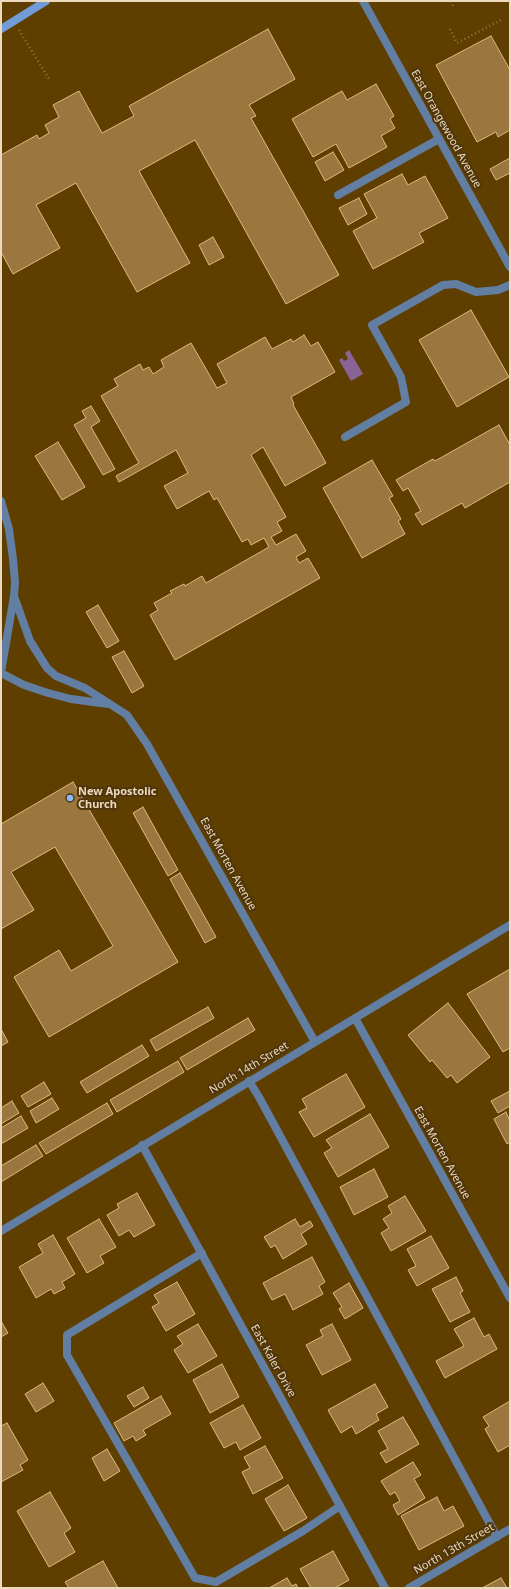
<!DOCTYPE html>
<style>
body{margin:0}
#map{position:relative;width:511px;height:1589px;overflow:hidden;background:#5f3f00;font-family:"Noto Sans",sans-serif}
canvas{display:block}
.frame{position:absolute;inset:0;border:2px solid #ecd9be;pointer-events:none}
</style>
<div id="map">
<canvas width="511" height="1589"></canvas>
<div class="frame"></div>
</div>
<script>
const ctx = document.querySelector('canvas').getContext('2d');
ctx.lineJoin = 'round';
function paint(path, color) { ctx.fillStyle = color; ctx.fill(path, 'evenodd'); }
const poly = rows => new Path2D(rows.map(r => 'M' + r).join(''));
function strokePath(path, color, width, dash) { ctx.strokeStyle = color; ctx.lineWidth = width; ctx.lineCap = dash ? 'butt' : 'round'; ctx.setLineDash(dash || []); ctx.stroke(path); }
function label(font, color, halo, rows, align = 'center') {
  ctx.font = font + ' "Noto Sans",sans-serif'; ctx.lineWidth = 4; ctx.setLineDash([]); ctx.textBaseline = 'middle'; ctx.strokeStyle = halo; ctx.fillStyle = color; for (const [text, x, y, turn = 0] of rows) {
    ctx.save(); ctx.translate(x, y); ctx.rotate((+turn || 0) * Math.PI / 180); ctx.textAlign = isNaN(turn) ? turn : align; if (halo) ctx.strokeText(text, 0, 0); ctx.fillText(text, 0, 0); ctx.restore();
  }
}
paint(poly([
 [349,350,363,374,351,381,339,360,342,358,344,361,348,359,345,353]
]), '#886496');
const building = poly([
 [268,29,295,79,249,105,256,116,251,118,339,275,286,304,195,140,139,171,190,263,137,292,76,183,36,205,60,248,13,274,1,252,1,155,37,135,39,139,49,133,45,125,59,117,53,105,79,91,102,133,134,116,129,106,268,29],
 [491,36,510,70,510,130,498,137,496,132,477,142,436,65,491,36],
 [376,84,394,116,390,119,395,128,381,136,387,147,349,168,336,144,313,157,292,119,342,91,347,100,376,84],
 [333,152,344,170,325,181,315,162,333,152],
 [510,158,510,173,496,180,490,169,510,158],
 [402,174,408,185,425,176,448,218,419,233,424,242,373,269,353,231,377,218,364,194,402,174],
 [359,198,367,214,348,225,339,208,359,198],
 [213,237,224,257,209,265,199,245,213,237],
 [471,310,509,377,457,407,419,340,471,310],
 [304,335,311,346,318,342,335,372,291,397,294,404,293,405,326,463,285,486,263,447,251,455,286,517,277,522,282,531,271,537,276,545,296,534,306,551,296,557,299,563,308,558,320,578,175,660,150,615,158,610,154,603,172,593,170,591,184,584,185,586,202,576,206,583,269,547,264,538,251,545,248,539,242,542,217,498,214,500,209,491,177,509,164,486,188,473,176,450,119,482,116,476,139,463,101,396,118,386,114,379,140,364,143,370,149,367,153,374,164,367,161,360,191,343,217,388,227,383,217,364,265,337,272,349,291,339,293,342,304,335],
 [91,406,100,421,91,427,115,469,103,475,74,425,86,418,82,411,91,406],
 [499,425,510,445,510,482,465,508,462,503,422,525,415,514,421,511,408,488,403,491,396,480,433,459,435,461,499,425],
 [58,442,85,487,62,500,35,456,58,442],
 [372,460,393,496,389,498,401,519,398,521,405,534,362,558,323,488,372,460],
 [98,605,119,641,107,648,86,612,98,605],
 [124,651,144,686,132,693,112,657,124,651],
 [73,782,178,962,49,1037,14,977,59,950,71,971,113,946,55,847,11,872,34,910,1,929,1,824,73,782],
 [143,807,178,870,168,876,133,813,143,807],
 [180,873,216,937,205,943,170,879,180,873],
 [510,969,510,1048,503,1052,467,994,510,969],
 [448,1003,490,1057,457,1083,451,1075,447,1078,432,1060,430,1062,408,1035,448,1003],
 [208,1007,214,1018,156,1051,150,1040,208,1007],
 [248,1018,255,1030,187,1070,180,1058,248,1018],
 [1,1029,8,1042,1,1046,1,1029],
 [142,1045,149,1056,87,1093,80,1082,142,1045],
 [178,1061,184,1072,117,1112,110,1100,178,1061],
 [346,1074,365,1107,314,1137,299,1112,307,1108,302,1099,346,1074],
 [44,1082,51,1094,28,1107,21,1096,44,1082],
 [510,1091,510,1106,498,1113,491,1101,510,1091],
 [52,1098,59,1109,36,1123,30,1111,52,1098],
 [12,1101,19,1113,1,1124,1,1108,12,1101],
 [107,1103,113,1114,46,1154,39,1143,107,1103],
 [506,1112,510,1121,510,1142,507,1144,494,1119,506,1112],
 [370,1114,389,1147,338,1177,324,1153,332,1148,326,1140,370,1114],
 [21,1116,28,1128,1,1144,1,1128,21,1116],
 [36,1145,43,1156,1,1182,1,1166,36,1145],
 [374,1169,388,1197,354,1215,340,1187,374,1169],
 [137,1193,155,1225,134,1237,129,1230,119,1236,107,1215,119,1208,117,1204,137,1193],
 [405,1196,426,1231,391,1251,381,1233,389,1228,383,1219,392,1213,388,1206,405,1196],
 [99,1219,116,1247,100,1256,104,1263,87,1273,67,1238,99,1219],
 [295,1219,300,1227,310,1221,313,1226,301,1234,307,1244,283,1259,275,1245,271,1248,264,1237,295,1219],
 [53,1235,75,1274,62,1282,65,1288,54,1294,51,1289,36,1298,19,1267,43,1253,38,1244,53,1235],
 [431,1236,449,1268,417,1286,408,1270,416,1266,407,1249,431,1236],
 [312,1257,325,1282,319,1286,323,1294,293,1310,285,1294,272,1300,263,1283,312,1257],
 [456,1277,463,1291,460,1293,470,1312,450,1322,432,1289,456,1277],
 [177,1282,195,1314,166,1331,152,1307,159,1303,154,1295,177,1282],
 [349,1283,363,1308,345,1319,339,1309,342,1307,333,1293,349,1283],
 [474,1318,484,1337,489,1334,497,1349,445,1378,436,1361,464,1346,454,1329,474,1318],
 [1,1321,8,1333,1,1337,1,1321],
 [198,1324,217,1356,188,1373,174,1350,183,1344,177,1336,198,1324],
 [332,1324,351,1360,322,1375,306,1345,323,1336,320,1330,332,1324],
 [222,1364,239,1397,210,1413,193,1380,222,1364],
 [43,1383,54,1401,36,1412,25,1394,43,1383],
 [375,1384,388,1407,376,1414,379,1420,356,1434,352,1426,341,1433,328,1410,375,1384],
 [143,1387,149,1398,134,1407,127,1396,143,1387],
 [161,1396,171,1414,143,1430,146,1435,136,1441,133,1436,124,1441,114,1423,161,1396],
 [510,1401,510,1445,498,1452,485,1429,489,1426,483,1417,510,1401],
 [243,1405,261,1438,240,1450,236,1442,224,1448,210,1423,243,1405],
 [403,1417,419,1444,386,1463,380,1453,388,1449,378,1431,403,1417],
 [7,1423,28,1460,20,1465,23,1470,1,1482,1,1426,7,1423],
 [265,1446,283,1478,253,1494,242,1472,250,1468,244,1457,265,1446],
 [107,1449,120,1471,104,1481,92,1458,107,1449],
 [413,1462,421,1475,414,1479,425,1498,398,1515,393,1505,400,1501,395,1492,390,1495,381,1481,413,1462],
 [288,1485,307,1518,284,1531,265,1499,288,1485],
 [50,1492,71,1528,64,1533,75,1552,49,1567,17,1511,50,1492],
 [437,1497,444,1511,453,1506,464,1526,419,1550,401,1516,437,1497],
 [333,1551,349,1580,335,1588,311,1588,300,1569,333,1551],
 [103,1561,118,1588,69,1588,65,1582,103,1561],
 [287,1578,292,1586,296,1584,298,1588,269,1588,287,1578],
 [501,1578,507,1588,482,1588,501,1578]
]);
paint(building, '#9b773f');
strokePath(building, '#dfb982', 1);
strokePath(poly([
 [451,1,453,6],
 [450,29,457,43,503,19],
 [19,30,49,79]
]), '#937846', 2.5, [1, 3]);
strokePath(poly([
 [338,195,439,139],
 [345,437,406,402,401,377,372,325,443,285,456,284,476,292,498,290,510,285],
 [249,1081,259,1097,497,1537],
 [202,1253,67,1335,67,1355,195,1578,216,1582,303,1531,340,1506]
]), '#637ea3', 8);
strokePath(poly([
 [363,1,510,267],
 [1,501,9,529,13,559,15,582,14,596,1,672],
 [14,596,30,641,47,668,56,676,85,688,127,715,147,744,315,1042],
 [1,673,24,685,48,693,71,699,108,704],
 [355,1018,510,1298],
 [142,1145,385,1588],
 [1,1231,510,925],
 [409,1588,510,1529]
]), '#637ea3', 8);
strokePath(poly([
 [1,29,46,1]
]), '#719cd7', 8);
for (const [x, y, r, color] of [
 [70,798,4,"#89bafc"]
]) { const dot = new Path2D(); dot.arc(x, y, r, 0, 2 * Math.PI); ctx.fillStyle = color; ctx.fill(dot); strokePath(dot, '#4f360b', 1.5); }
label('11px', '#ecd9be', '#4f360b', [
 ["East Orangewood Avenue",446,129,61],
 ["East Morten Avenue",228,864,61],
 ["North 14th Street",249,1068,-31],
 ["East Morten Avenue",442,1153,61],
 ["East Kaler Drive",273,1361,61],
 ["North 13th Street",454,1549,-30]
]);
label('bold 11px', '#ecd9be', '#4f360b', [
 ["New Apostolic",78,792],
 ["Church",78,805]
], 'left');
</script>
